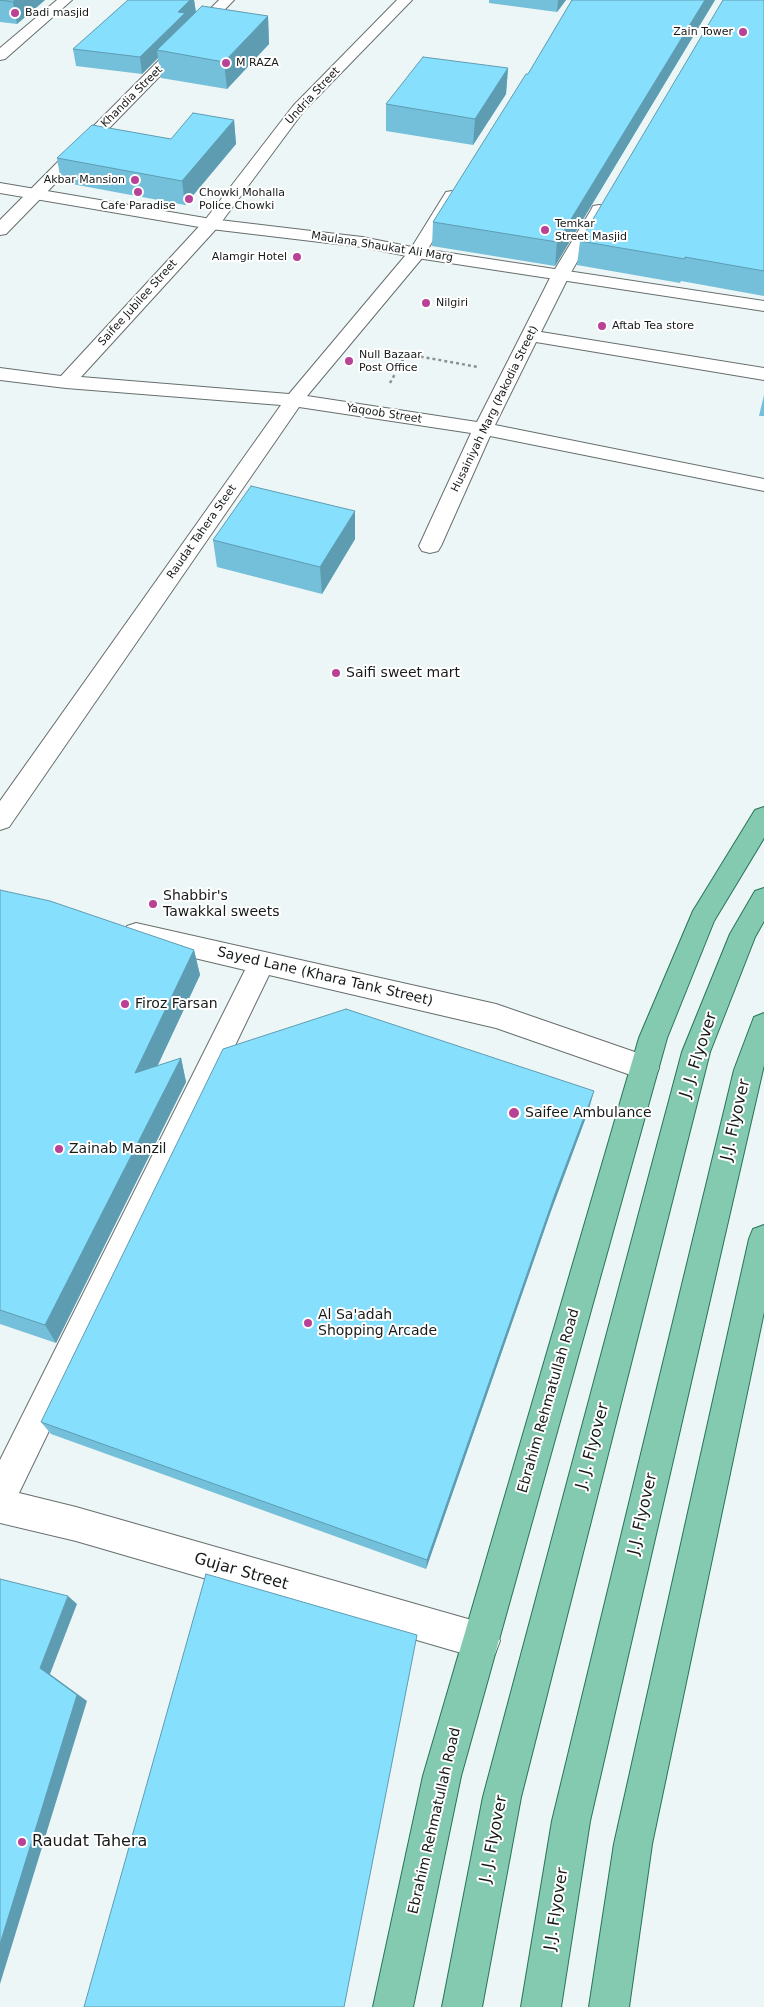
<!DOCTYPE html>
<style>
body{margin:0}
canvas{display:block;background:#edf6f6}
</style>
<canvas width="764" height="2007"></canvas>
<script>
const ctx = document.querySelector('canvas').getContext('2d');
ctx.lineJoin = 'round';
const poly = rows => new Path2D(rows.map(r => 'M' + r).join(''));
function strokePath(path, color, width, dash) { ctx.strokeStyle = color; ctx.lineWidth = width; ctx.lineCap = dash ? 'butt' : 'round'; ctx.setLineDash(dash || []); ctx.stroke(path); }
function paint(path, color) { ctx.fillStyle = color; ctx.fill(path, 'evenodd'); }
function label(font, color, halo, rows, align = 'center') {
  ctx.font = font + ' "DejaVu Sans",sans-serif'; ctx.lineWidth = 4; ctx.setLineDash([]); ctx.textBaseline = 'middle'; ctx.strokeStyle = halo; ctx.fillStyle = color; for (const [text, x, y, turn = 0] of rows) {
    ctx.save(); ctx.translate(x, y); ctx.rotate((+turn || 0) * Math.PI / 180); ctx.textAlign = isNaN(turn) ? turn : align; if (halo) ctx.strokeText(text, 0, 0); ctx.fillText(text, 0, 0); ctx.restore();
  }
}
const minor = poly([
 [57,0,72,0,5,59,0,60,0,48,57,0],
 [219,0,234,0,6,234,0,235,0,220,219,0],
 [397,0,412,0,303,112,217,228,81,377,289,394,410,250,446,192,452,191,458,192,460,196,423,257,307,396,477,422,552,274,591,210,593,206,599,205,605,206,607,210,570,274,541,332,764,368,764,380,536,342,495,425,764,479,764,491,490,436,441,546,438,551,430,553,422,551,419,546,471,433,299,407,9,827,0,830,0,801,281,405,66,388,0,380,0,368,61,376,205,220,293,106,397,0],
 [136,923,496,1004,655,1059,659,1068,655,1077,645,1080,496,1028,269,975,19,1493,76,1507,482,1623,495,1628,500,1641,495,1654,482,1659,76,1541,0,1523,0,1460,245,970,127,942,123,934,127,926,136,923]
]);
const secondary = poly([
 [0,183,211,219,362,237,417,248,764,301,764,311,417,258,362,247,211,229,0,193,0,183]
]);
const primary = poly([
 [764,807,764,838,714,921,667,1038,461,1776,413,2007,373,2007,423,1776,639,1038,693,911,755,810,764,807],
 [764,888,764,921,755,937,710,1052,521,1797,482,2007,442,2007,483,1797,682,1052,730,934,755,891,764,888],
 [764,1013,764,1065,590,1821,561,2007,521,2007,552,1821,734,1070,754,1017,764,1013],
 [764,1225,764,1312,652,1844,629,2007,589,2007,614,1844,749,1239,753,1229,764,1225]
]);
strokePath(minor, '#676f6e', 2);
strokePath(secondary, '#676f6e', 2);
strokePath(primary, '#287559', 2);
strokePath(poly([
 [390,383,406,354,478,367]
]), '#8c9292', 2.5, [3, 3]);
paint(minor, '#fff');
paint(secondary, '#fff');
paint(primary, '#83cab0');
paint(poly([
 [0,0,45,0,17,24,0,22],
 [128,0,194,0,196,12,268,16,269,44,227,89,161,78,158,58,142,74,76,66,73,49],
 [489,0,566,0,557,12,489,3],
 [572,0,715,0,555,266,432,246,433,222,528,74],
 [764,0,764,296,681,281,680,283,577,265,580,241],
 [508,68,506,94,473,145,386,131,386,104],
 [234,120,236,144,185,205,61,182,57,158,171,139],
 [764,395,764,416,759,416],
 [355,539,322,594,217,567,213,540],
 [0,890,194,950,200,975,157,1066,181,1058,186,1082,56,1343,0,1324],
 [589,1109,551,1211,426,1569,51,1434,41,1422]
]), '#74c0da');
paint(poly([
 [15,0,45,0,17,24,13,2],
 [190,0,194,0,196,13,157,50,158,58,142,74,140,57,178,12],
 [558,0,566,0,557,12],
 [705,0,715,0,555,266,557,242],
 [268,16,269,44,227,89,224,62],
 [508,68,506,94,473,145,475,119],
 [234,120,236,144,185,205,182,181],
 [355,511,355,539,322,594,320,567],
 [194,950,200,975,143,1097,135,1073],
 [181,1058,186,1082,56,1343,45,1325],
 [594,1091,589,1109,551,1211,426,1569,427,1560,555,1194],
 [68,1596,77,1604,50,1674,87,1701,0,1984,0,1944,40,1668]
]), '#5e9cb2');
const building = poly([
 [0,0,15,0,13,2,0,0],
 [128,0,190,0,178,12,185,13,140,57,73,49,128,0],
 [572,0,705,0,557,242,433,222,526,74,528,74,572,0],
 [723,0,764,0,764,271,685,257,685,259,580,241,723,0],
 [202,6,268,16,224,62,157,50,202,6],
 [423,57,508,68,475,119,386,104,423,57],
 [193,113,234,120,182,181,57,158,92,125,171,139,193,113],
 [251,486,355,511,320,567,213,540,251,486],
 [0,890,50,901,194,950,135,1073,181,1058,45,1325,0,1310,0,890],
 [346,1009,594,1091,555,1194,427,1560,41,1422,223,1049,346,1009],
 [206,1574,417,1635,344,2007,84,2007,206,1574],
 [0,1579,68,1596,40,1668,77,1695,0,1944,0,1579]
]);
paint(building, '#87dffe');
strokePath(building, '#5e9cb2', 1);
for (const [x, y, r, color] of [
 [15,13,5,"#b94196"],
 [743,32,5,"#b94196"],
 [226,63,5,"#b94196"],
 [135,180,5,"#b94196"],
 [138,192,5,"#b94196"],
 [189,199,5,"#b94196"],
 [545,230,5,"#b94196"],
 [297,257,5,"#b94196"],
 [426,303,5,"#b94196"],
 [602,326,5,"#b94196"],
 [349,361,5,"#b94196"],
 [336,673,5,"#b94196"],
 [153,904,5,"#b94196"],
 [125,1004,5,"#b94196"],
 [514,1113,6,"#b94196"],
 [59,1149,5,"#b94196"],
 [308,1323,5,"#b94196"],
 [22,1842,5,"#b94196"]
]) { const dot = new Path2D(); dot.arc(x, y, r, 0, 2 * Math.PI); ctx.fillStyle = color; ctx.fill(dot); strokePath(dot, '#fff', 2); }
label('11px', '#171a1a', '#fff', [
 ["Badi masjid",25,13],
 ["Zain Tower",733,32,"right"],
 ["M RAZA",236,63],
 ["Akbar Mansion",125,180,"right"],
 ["Chowki Mohalla",199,193],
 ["Police Chowki",199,206],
 ["Cafe Paradise",138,206,"center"],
 ["Temkar",555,224],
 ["Street Masjid",555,237],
 ["Alamgir Hotel",287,257,"right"],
 ["Nilgiri",436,303],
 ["Aftab Tea store",612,326],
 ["Null Bazaar",359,355],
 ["Post Office",359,368]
], 'left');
label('11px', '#171a1a', '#fff', [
 ["Undria Street",313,96,-47],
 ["Khandia Street",132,97,-45],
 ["Maulana Shaukat Ali Marg",382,247,9],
 ["Saifee Jubilee Street",138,303,-48],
 ["Husainiyah Marg (Pakodia Street)",495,409,-64],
 ["Yaqoob Street",384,414,9],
 ["Raudat Tahera Steet",202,532,-55]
]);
label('14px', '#171a1a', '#fff', [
 ["Saifi sweet mart",346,673],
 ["Shabbir's",163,896],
 ["Tawakkal sweets",163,912],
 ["Firoz Farsan",135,1004],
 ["Saifee Ambulance",525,1113],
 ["Zainab Manzil",69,1149],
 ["Al Sa'adah",318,1315],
 ["Shopping Arcade",318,1331]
], 'left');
label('14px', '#171a1a', '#fff', [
 ["Sayed Lane (Khara Tank Street)",325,977,13],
 ["Ebrahim Rehmatullah Road",549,1401,-74],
 ["Ebrahim Rehmatullah Road",435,1821,-77]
]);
label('16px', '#171a1a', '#fff', [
 ["J. J. Flyover",699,1055,-72],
 ["J.J. Flyover",736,1120,-77],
 ["J. J. Flyover",593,1446,-75],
 ["J.J. Flyover",643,1514,-77],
 ["Gujar Street",241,1572,16],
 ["J. J. Flyover",494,1839,-79],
 ["J.J. Flyover",557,1909,-81]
]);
label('16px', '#171a1a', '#fff', [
 ["Raudat Tahera",32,1842]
], 'left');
</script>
